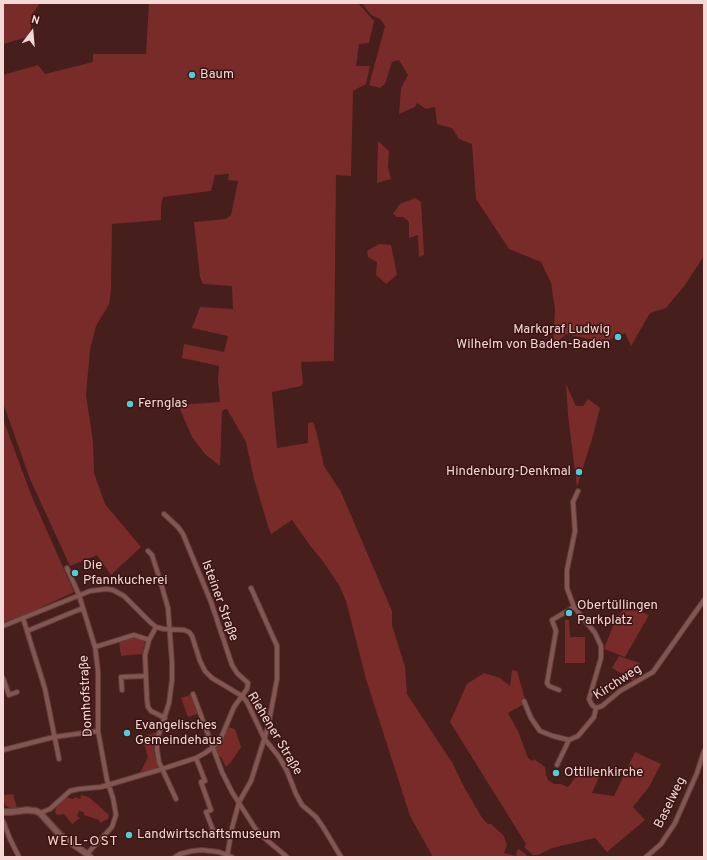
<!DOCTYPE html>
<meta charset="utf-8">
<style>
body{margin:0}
#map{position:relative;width:707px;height:860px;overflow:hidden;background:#461e1c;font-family:Overpass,sans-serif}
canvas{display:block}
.frame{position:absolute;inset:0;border:4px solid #f5d9d6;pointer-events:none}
.north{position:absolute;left:12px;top:12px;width:40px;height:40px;-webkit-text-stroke:3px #3b1412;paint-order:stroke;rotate:16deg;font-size:11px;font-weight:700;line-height:16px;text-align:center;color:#f5d9d6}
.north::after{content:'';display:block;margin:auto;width:14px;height:18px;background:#f5d9d6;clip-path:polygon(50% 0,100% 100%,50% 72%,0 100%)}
</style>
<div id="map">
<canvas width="707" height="860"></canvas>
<div class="frame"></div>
<div class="north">N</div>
</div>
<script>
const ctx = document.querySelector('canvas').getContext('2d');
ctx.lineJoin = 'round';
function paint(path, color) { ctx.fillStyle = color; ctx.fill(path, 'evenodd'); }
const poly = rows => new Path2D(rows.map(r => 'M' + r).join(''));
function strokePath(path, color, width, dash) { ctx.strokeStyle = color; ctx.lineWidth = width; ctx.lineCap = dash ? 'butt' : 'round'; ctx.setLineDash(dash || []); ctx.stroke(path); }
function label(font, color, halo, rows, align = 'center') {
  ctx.font = font + ' Overpass,sans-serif'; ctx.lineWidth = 3; ctx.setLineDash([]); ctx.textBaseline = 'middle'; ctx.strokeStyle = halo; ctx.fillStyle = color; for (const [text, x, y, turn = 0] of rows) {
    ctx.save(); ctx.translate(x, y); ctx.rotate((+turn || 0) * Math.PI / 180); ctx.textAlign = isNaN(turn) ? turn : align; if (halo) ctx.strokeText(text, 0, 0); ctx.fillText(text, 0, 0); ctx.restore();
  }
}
paint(poly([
 [3,3,40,3,31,16,31,36,3,44],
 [149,3,358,3,374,21,369,43,359,44,356,66,370,66,366,84,353,91,351,176,336,175,334,361,301,362,303,383,301,386,272,392,277,448,308,443,308,423,313,422,317,434,324,466,341,492,392,611,392,625,405,667,407,694,453,764,463,785,482,818,488,824,491,824,504,836,507,845,504,853,516,856,517,850,519,849,529,857,433,857,410,816,366,679,346,601,339,585,322,560,311,547,292,520,271,534,268,526,254,479,246,442,227,409,223,410,222,413,220,466,205,454,192,437,178,405,220,402,218,380,219,366,182,358,184,344,224,352,228,336,192,328,200,307,233,309,232,286,203,284,200,277,194,222,226,219,231,215,238,181,228,180,229,174,215,175,211,191,163,197,161,206,161,220,112,224,111,290,109,304,96,326,90,350,86,395,93,442,94,473,105,504,141,547,111,575,97,555,70,566,30,479,3,403,3,75,38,65,45,74,93,62,93,54,146,54],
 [362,3,704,3,704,256,685,285,666,308,650,313,631,346,625,333,604,342,566,334,553,346,555,309,551,283,541,262,509,249,476,199,472,144,459,139,452,128,437,124,435,107,426,109,417,103,415,107,399,114,401,88,408,75,399,60,392,62,385,84,380,88,369,85,385,26,380,19,371,15],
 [378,141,389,151,388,167,391,179,377,183],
 [415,198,421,202,424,255,419,257,418,235,409,238,409,222,403,217,397,217,393,214,400,204],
 [379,244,391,245,397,275,386,284,376,275,377,262,368,257,367,251],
 [566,384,576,406,583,406,588,399,600,408,592,439,577,487,568,415],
 [3,419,32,497,74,592,21,617,3,622],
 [626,605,649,615,625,657,604,649,614,623],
 [565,620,569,620,570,637,585,637,585,663,565,663],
 [132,637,141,639,145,643,142,654,121,656,119,641],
 [619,656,640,663,634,681,612,668],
 [512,670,517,671,526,703,508,713,518,731,528,758,533,761,534,759,545,767,546,775,548,780,554,784,561,784,568,787,584,766,599,777,592,793,614,796,635,752,661,764,649,787,633,807,645,820,607,852,595,838,552,848,538,855,533,855,524,847,526,844,450,722,467,684,484,673,500,678,510,686],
 [193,694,200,713,188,717,181,698],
 [225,726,235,729,241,747,231,762,226,767,221,757,217,758,212,748,216,744],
 [158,732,154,742,154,753,158,768,141,772,140,772,142,769,148,757,142,737],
 [13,794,17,808,11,809,5,805,3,800,3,795],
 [81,795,86,796,90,798,109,815,108,819,100,823,99,820,84,815,84,812,79,811,77,816,80,818,72,824,64,814,57,815,55,812,57,804,65,797,73,799,75,797,80,799]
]), '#782b28');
const minor = poly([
 [578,491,573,502,575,531,567,570,567,588,574,607,595,633,601,646,601,658,589,699,592,705,596,708],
 [148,551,152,555,160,580,168,608,172,662,172,680,169,703,157,740,157,750,159,762,176,799],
 [67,568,79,595,95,647,98,671,98,731,107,780,113,798,116,815,112,827,87,854],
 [23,618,45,689,59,759],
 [3,626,90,591,106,589,113,590,124,596,150,622,156,627,164,629,184,630,189,632,192,636,200,661,205,671,212,678,242,696,247,702,264,738,279,757,287,771,296,794,302,805,316,817,323,827,341,857],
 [156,627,149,640,145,655,147,700,148,707,151,711,165,718],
 [27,631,83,608],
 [95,647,134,635,149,640],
 [3,678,9,695,17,692],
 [122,690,121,677,146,676],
 [559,690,549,686,547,683,556,631,552,620,574,607],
 [193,694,222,772,232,792,255,828,262,836,287,857],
 [524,701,531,718,540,731,553,736,569,740,578,736,594,717,596,708],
 [596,708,602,706,620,691,653,672,704,600],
 [3,750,54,737,98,731],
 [196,758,205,781,201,782,211,810,206,812,213,830,217,834,230,836],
 [557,765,569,740],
 [40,813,50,809,70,791,79,789,101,787,162,769,196,758,205,753,212,748,221,738,234,707,247,689,248,683,237,673,232,665,211,602,183,534,178,527,164,514],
 [3,821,10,839,19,857],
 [175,857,180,854,192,851,202,850,219,852,232,857],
 [227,857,232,828,239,802,251,781,268,727,277,679,277,646,251,588],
 [646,857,661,844,675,823,697,773,704,751]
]);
const tertiary = poly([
 [3,812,11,812,27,810,36,811,40,813,60,835,87,854,90,857]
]);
strokePath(minor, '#603d3b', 6);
strokePath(tertiary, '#603d3b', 8);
strokePath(minor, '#845651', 4);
strokePath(tertiary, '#845651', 5.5);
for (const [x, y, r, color] of [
 [192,75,4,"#52cbd9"],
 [618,337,4,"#52cbd9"],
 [130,404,4,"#52cbd9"],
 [579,472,4,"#52cbd9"],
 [75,573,4,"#52cbd9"],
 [569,613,4,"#52cbd9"],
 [127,733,4,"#52cbd9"],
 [556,773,4,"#52cbd9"],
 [129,835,4,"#52cbd9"]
]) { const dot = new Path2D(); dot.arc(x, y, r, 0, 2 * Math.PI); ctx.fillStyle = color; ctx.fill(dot); strokePath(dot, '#3b1412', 1.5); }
label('13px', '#f5d9d6', '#3b1412', [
 ["Baum",200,75],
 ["Markgraf Ludwig",610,330,"right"],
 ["Wilhelm von Baden-Baden",610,345,"right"],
 ["Fernglas",138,404],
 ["Hindenburg-Denkmal",571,472,"right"],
 ["Die",83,566],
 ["Pfannkucherei",83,581],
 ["Obertüllingen",577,606],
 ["Parkplatz",577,621],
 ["Evangelisches",135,726],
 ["Gemeindehaus",135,741],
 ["Ottilienkirche",564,773],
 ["Landwirtschaftsmuseum",137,835]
], 'left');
label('13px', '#f5d9d6', '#3b1412', [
 ["Isteiner Straße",219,601,70],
 ["Kirchweg",618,683,-33],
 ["Domhofstraße",87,696,-93],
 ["Riehener Straße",274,734,59],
 ["Baselweg",671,803,-64]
]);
ctx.letterSpacing = '1px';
label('14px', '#fcd1cc', '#3b1412', [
 ["WEIL-OST",83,842]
]);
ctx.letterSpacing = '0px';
</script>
